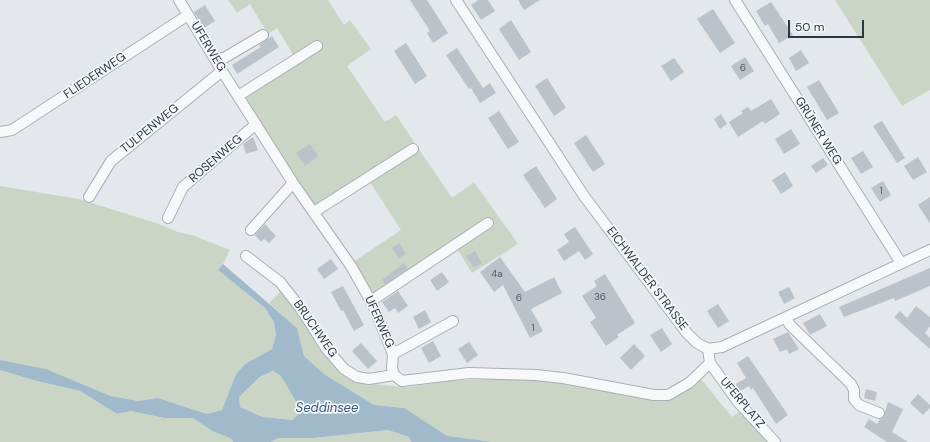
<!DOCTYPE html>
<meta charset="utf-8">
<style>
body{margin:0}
#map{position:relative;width:930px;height:442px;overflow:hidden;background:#e4e8ec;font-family:"DM Sans",sans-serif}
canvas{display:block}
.scale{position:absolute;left:788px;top:20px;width:76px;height:18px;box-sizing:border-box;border:2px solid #2b3744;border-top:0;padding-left:5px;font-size:12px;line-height:14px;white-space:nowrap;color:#2b3744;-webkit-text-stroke:3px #f4f6f9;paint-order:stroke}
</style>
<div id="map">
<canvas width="930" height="442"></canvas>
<div class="scale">50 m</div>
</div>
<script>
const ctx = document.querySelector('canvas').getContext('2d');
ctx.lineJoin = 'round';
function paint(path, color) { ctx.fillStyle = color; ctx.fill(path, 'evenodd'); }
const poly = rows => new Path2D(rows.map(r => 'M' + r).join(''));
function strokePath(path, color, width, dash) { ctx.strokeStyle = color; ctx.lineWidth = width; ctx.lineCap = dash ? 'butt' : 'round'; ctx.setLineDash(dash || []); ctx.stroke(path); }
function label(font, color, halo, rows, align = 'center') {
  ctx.font = font + ' "DM Sans",sans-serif'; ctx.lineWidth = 3.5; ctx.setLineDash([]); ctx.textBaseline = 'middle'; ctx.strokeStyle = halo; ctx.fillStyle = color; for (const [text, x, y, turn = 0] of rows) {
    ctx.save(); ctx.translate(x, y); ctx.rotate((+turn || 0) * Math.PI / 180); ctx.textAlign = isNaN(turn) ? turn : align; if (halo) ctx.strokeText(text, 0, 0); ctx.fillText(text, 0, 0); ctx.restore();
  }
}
paint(poly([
 [228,0,328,0,344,25,350,20,371,49,347,66,385,122,396,115,452,198,474,182,518,244,472,273,454,244,372,297,353,262,401,230,368,179,315,209,240,94,295,58,277,28,268,34,250,4,237,13],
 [835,0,930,0,930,90,902,106],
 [0,186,79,199,156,223,178,232,195,236,230,250,223,264,218,270,265,308,274,322,276,335,272,349,245,364,236,374,222,410,207,414,158,398,138,401,111,396,46,369,0,360],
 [280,292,291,301,336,366,356,383,408,387,446,381,534,377,667,399,685,392,701,379,732,417,740,411,768,442,449,442,404,408,374,405,324,374,304,356,297,328,269,303],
 [0,370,37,381,80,391,117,414,131,411,164,418,193,418,212,431,232,439,233,442,0,442],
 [273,371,281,376,298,405,300,414,292,420,263,417,240,407,239,397,261,377],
 [388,430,409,437,411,442,271,442,278,438,313,438]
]), '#cbd5c5');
paint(poly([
 [223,264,297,328,304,356,324,374,374,405,404,408,447,436,492,442,411,442,409,437,388,430,313,438,278,438,271,442,233,442,232,439,212,431,193,418,164,418,131,411,117,414,80,391,37,381,0,370,0,360,46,369,111,396,138,401,158,398,207,414,222,410,236,374,245,364,272,349,276,335,274,322,265,308,218,270],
 [273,371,281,376,298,405,299,414,292,420,263,417,240,407,239,397,260,377]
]), '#a0b9cb');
paint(poly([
 [410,0,427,0,448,33,433,43,427,33,430,31],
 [478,0,488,0,495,11,481,20,471,5],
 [518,0,540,0,524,10],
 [771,2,793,35,779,43,768,24,765,26,756,11],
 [205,5,215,21,204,28,194,12],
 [713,9,735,43,720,53,697,19],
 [511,20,531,52,519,60,499,29],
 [272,36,279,47,237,74,232,65,261,47,259,45],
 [406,43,427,76,415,84,394,51],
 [457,48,483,88,490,83,496,93,480,103,471,88,469,89,446,55],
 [801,50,809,63,796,71,789,58],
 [745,57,754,71,740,80,731,66],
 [674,58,684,72,671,81,661,66],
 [547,78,566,108,554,116,535,86],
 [819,80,839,113,827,120,807,87],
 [771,99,780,114,765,124,763,121,738,137,729,122,743,113,741,111,748,107,751,111],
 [499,111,519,142,508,149,488,118],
 [721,114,727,124,720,129,714,119],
 [882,121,905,158,897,163,873,126],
 [791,129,800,144,784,154,775,139],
 [586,135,605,164,593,172,574,143],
 [253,137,258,150,246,154,243,144],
 [310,144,318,156,305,166,296,153],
 [863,151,873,167,861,174,851,158],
 [918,157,927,172,913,180,904,166],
 [823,158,828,165,816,173,811,166],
 [536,166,557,199,545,208,523,175],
 [785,172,793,186,781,194,772,180],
 [883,181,891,195,880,202,871,188],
 [930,197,930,223,918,205],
 [265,224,276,236,269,243,264,239,261,242,255,235],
 [575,227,593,254,585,260,579,251,564,261,557,250,569,242,564,234],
 [399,243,406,254,399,258,392,248],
 [475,251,482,263,474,268,466,256],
 [500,257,525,292,554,277,562,293,531,309,543,331,530,338,503,285,494,292,480,272],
 [331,259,338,269,324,279,317,269],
 [404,263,408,269,385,284,382,280],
 [930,268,930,286,895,301,894,298,844,317,839,307],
 [442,272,449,282,437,291,430,280],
 [605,274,635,323,617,335,619,337,606,346,590,322,596,318,582,296,597,286,594,281],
 [343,286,364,325,354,331,343,310,341,311,331,292],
 [789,287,795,298,784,304,778,292],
 [398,291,408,306,398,313,395,308,389,312,382,302],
 [718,304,729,321,718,328,707,311],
 [916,306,930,317,930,326,925,333,930,338,930,349,894,317,900,311,907,318],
 [425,310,431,322,419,329,413,317],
 [820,314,827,326,810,335,803,323],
 [662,328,672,344,661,352,650,335],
 [788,332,799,349,789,354,787,349,780,352,773,339],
 [433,341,441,356,429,363,421,348],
 [469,342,478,355,467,363,458,349],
 [361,343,377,361,368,369,352,351],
 [634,344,645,356,631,370,620,358],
 [748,356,788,415,776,424,753,388,751,390,749,386,739,392,734,385,746,378,737,363],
 [866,389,877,392,875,401,864,398],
 [918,394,930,405,930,408,923,415,910,403],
 [888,402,903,409,892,432,908,442,887,442,864,427,869,419,877,424,880,419,883,418]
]), '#bbc2c9');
const minor = poly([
 [179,0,222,71,293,183,351,266,373,305,393,354,392,368,394,375,402,381,469,373,536,375,563,378,654,395,668,395,689,383,710,363,708,349],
 [456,0,584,196,686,332,697,343,708,349,722,347,930,250],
 [735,0,901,263],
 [214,58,224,58,263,35],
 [238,96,317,46],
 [0,132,12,130,188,15],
 [89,197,111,161,222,71],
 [314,212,413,149],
 [168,218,183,187,256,124],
 [251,230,293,183],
 [246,256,280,282,302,310,326,348,344,369,357,377,369,379,394,375],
 [371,301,488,223],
 [786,318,790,325,851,384,854,390,854,399,859,405,879,413],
 [393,354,453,321],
 [710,363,738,402,775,442]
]);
strokePath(minor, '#a9afb6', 12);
strokePath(minor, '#f7f8fa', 10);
label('10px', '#4f5a65', null, [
 ["6",743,68],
 ["1",881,191],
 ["4a",497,274],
 ["36",600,297],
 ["6",519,298],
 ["1",533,328]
]);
label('12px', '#2b3744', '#f4f6f9', [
 ["UFERWEG",208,47,59],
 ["FLIEDERWEG",95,76,-34],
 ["TULPENWEG",150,129,-39],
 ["GRÜNER WEG",818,131,58],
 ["ROSENWEG",216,159,-41],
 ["EICHWALDER STRASSE",647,279,53],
 ["UFERWEG",379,322,66],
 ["BRUCHWEG",315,329,55],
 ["UFERPLATZ",742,403,50]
]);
label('italic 13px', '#355b78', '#f4f6f9', [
 ["Seddinsee",327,409]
]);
</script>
